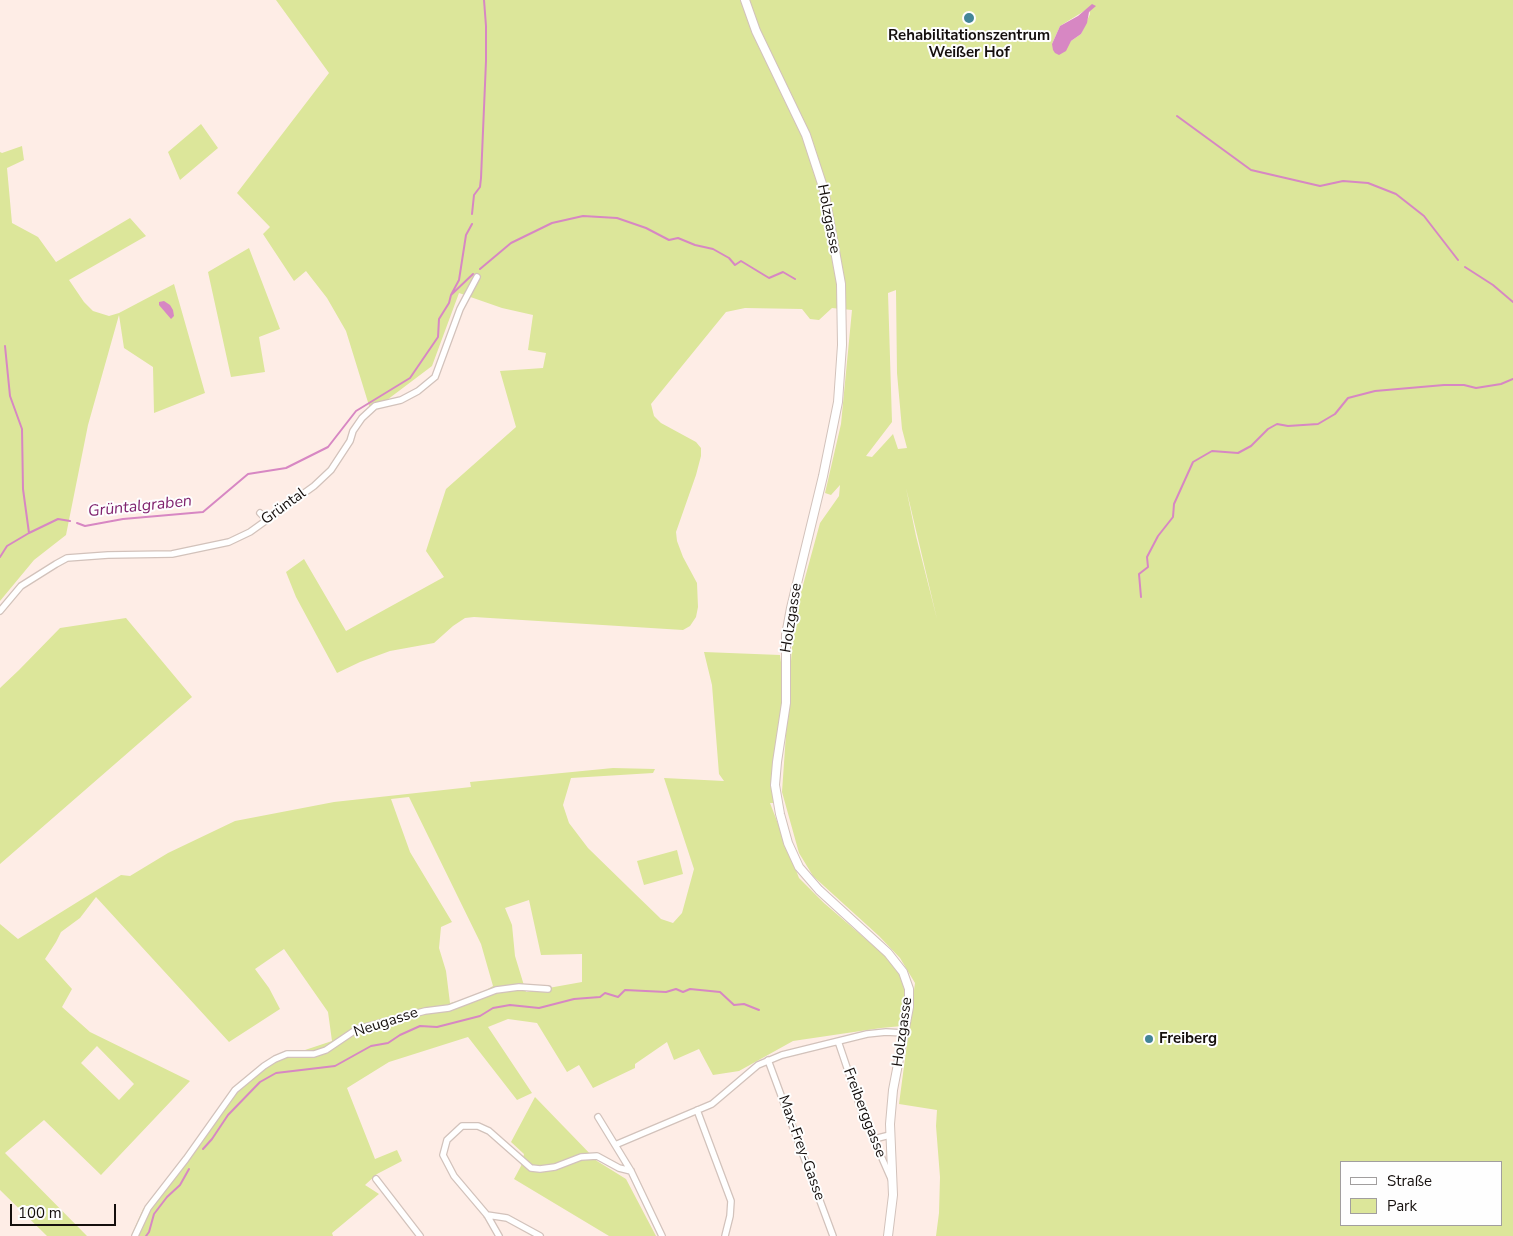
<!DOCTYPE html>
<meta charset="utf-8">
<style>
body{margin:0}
#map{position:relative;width:1513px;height:1236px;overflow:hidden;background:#feede6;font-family:"Nunito Sans",sans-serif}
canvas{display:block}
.legend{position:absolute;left:1340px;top:1161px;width:162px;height:65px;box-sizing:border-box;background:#fefefe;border:1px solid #a19e9e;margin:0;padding:6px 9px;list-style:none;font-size:15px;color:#150f0d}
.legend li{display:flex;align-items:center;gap:10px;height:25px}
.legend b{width:25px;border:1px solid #a19e9e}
.scale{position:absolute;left:10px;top:1204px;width:106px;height:22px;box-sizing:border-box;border:2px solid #150f0d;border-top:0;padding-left:6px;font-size:15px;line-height:18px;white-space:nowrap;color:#150f0d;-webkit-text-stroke:4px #fefefe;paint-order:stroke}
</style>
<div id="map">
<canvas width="1513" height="1236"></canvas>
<ul class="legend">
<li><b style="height:6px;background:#fff"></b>Straße</li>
<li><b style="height:14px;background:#dce69a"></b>Park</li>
</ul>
<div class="scale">100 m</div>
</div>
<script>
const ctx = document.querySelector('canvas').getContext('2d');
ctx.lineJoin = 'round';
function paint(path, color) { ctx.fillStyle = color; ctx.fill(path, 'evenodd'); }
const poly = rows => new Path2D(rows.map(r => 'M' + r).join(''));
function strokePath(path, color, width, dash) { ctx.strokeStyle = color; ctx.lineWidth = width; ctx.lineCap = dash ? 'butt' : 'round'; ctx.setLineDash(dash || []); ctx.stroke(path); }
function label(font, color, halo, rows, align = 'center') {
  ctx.font = font + ' "Nunito Sans",sans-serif'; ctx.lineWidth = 4; ctx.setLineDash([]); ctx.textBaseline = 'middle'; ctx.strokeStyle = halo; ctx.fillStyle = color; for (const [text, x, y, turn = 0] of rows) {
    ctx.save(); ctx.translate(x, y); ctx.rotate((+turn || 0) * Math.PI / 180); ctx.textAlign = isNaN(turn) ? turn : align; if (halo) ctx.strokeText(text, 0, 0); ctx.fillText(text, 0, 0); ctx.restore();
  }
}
paint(poly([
 [276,0,1513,0,1513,1236,936,1236,939,1213,940,1177,936,1126,937,1110,899,1104,915,983,900,958,879,936,813,876,799,853,782,792,794,618,820,523,839,496,840,485,831,495,825,493,841,424,852,310,832,308,819,320,810,319,802,309,745,308,726,312,651,404,654,416,661,423,696,442,701,448,701,456,696,475,676,532,677,541,683,557,697,583,698,607,696,617,690,626,683,630,474,617,465,618,453,626,434,643,390,651,360,662,337,673,296,597,286,572,304,559,346,631,444,577,426,551,446,489,516,427,500,371,543,368,546,353,528,350,533,315,502,308,459,293,432,366,371,412,346,331,327,298,306,271,294,281,263,234,270,227,237,193,329,73],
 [1089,8,1090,14,1081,34,1071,41,1052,44,1060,26],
 [896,290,897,373,902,429,907,448,898,449,893,434,872,457,866,456,892,422,888,293],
 [906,488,937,619,916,536],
 [1342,1162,1502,1162,1502,1225,1342,1225],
 [201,124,218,148,180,180,168,152],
 [22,146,24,160,7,168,12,223,38,237,56,262,130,218,146,236,69,280,84,302,93,311,109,316,119,313,174,284,205,393,154,413,153,367,124,348,119,315,88,425,66,535,34,560,0,601,0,152,2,153],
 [249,248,280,329,259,337,265,372,231,377,208,272],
 [126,618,192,697,0,864,0,688,19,670,60,628],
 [704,652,780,655,783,677,782,705,772,778,775,803,770,803,799,878,824,903,883,954,900,973,906,989,907,1003,902,1026,881,1028,793,1041,739,1071,713,1075,699,1049,674,1060,667,1042,635,1064,635,1068,593,1088,579,1065,567,1072,537,1023,508,1019,488,1027,532,1093,517,1100,468,1037,389,1062,347,1088,375,1159,397,1150,402,1161,377,1174,365,1185,379,1194,332,1233,333,1236,131,1236,143,1209,184,1158,235,1089,285,1052,305,1050,332,1041,328,1012,284,949,255,969,269,988,280,1009,229,1042,96,897,80,918,61,932,56,942,45,959,72,989,62,1007,90,1032,190,1081,101,1175,44,1120,5,1153,87,1236,47,1236,0,1190,0,924,18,939,121,875,130,876,168,853,235,821,334,802,471,787,470,782,613,768,655,769,653,773,571,778,563,805,569,823,588,848,628,887,661,919,673,923,682,913,694,869,664,778,724,781,719,774,712,685],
 [409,797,481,944,493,986,474,997,450,1003,446,971,439,948,441,927,452,922,410,852,391,799],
 [529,900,541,955,582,954,582,982,526,992,515,956,512,925,505,908],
 [97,1046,134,1084,119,1100,81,1063],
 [677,850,683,874,644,885,637,861],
 [535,1097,597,1161,626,1179,656,1236,609,1236,514,1179,521,1166,524,1154,511,1142]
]), '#dce69a');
paint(poly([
 [1092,4,1096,6,1089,12,1087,23,1081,34,1071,41,1066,51,1059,55,1055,53,1053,50,1052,44,1060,26,1078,16],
 [164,301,170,305,173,310,174,316,171,319,159,305,159,302]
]), '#d787c3');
strokePath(poly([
 [1177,116,1251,170,1320,186,1343,181,1368,183,1396,194,1424,216,1458,260],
 [472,214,474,195,480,187,481,178,486,61,486,26,484,0],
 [1465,267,1493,285,1513,302],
 [480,269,511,243,552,223,583,216,617,218,646,228,669,240,678,238,695,245,713,249,729,258,735,265,741,261,769,278,783,272,795,279],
 [451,295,473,274],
 [77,523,85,526,123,519,203,512,248,474,286,468,328,447,356,411,410,378,438,337,439,319,449,303,451,295,459,280,466,235,472,224],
 [29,533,58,519,70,521],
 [0,557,7,546,29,533,23,489,22,429,10,396,5,346],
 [1141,597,1139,574,1148,567,1147,557,1158,536,1173,517,1174,504,1193,462,1212,451,1238,453,1251,446,1268,429,1277,424,1288,426,1318,424,1335,414,1348,398,1375,391,1444,385,1464,385,1476,388,1501,384,1513,379],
 [203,1149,212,1139,228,1115,260,1082,276,1073,335,1066,371,1046,388,1043,400,1035,420,1026,437,1027,480,1016,493,1008,510,1005,539,1008,574,999,600,997,605,993,618,997,625,990,666,992,676,989,683,992,690,989,720,992,734,1005,744,1004,759,1010],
 [146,1236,149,1232,154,1214,167,1197,180,1185,189,1169]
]), '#d787c3', 2);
const minor = poly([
 [260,513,267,520],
 [0,611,21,586,56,564,67,558,108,555,172,554,229,542,250,532,314,486,331,470,350,441,353,431,362,418,375,406,401,400,418,391,435,377,460,309,477,277],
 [838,1041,863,1115,892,1181],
 [768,1060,833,1236],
 [697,1110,731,1201,730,1216,725,1236],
 [598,1117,631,1171,662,1236],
 [874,1139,890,1135],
 [615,1145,712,1104,758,1065,782,1055,867,1034,886,1032,904,1033],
 [376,1179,420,1236],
 [487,1215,507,1218,540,1236],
 [135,1236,148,1208,186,1159,235,1090,264,1066,275,1059,287,1054,314,1054,326,1050,357,1029,425,1011,449,1008,496,990,519,987,548,989],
 [499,1236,487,1215,454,1176,443,1155,447,1140,462,1126,478,1126,489,1131,531,1168,540,1169,555,1167,581,1157,597,1156,619,1168,631,1171]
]);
const tertiary = poly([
 [745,0,756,31,806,135,824,190,841,284,842,345,838,402,823,476,791,608,786,635,786,703,777,762,775,785,780,814,788,843,799,867,819,890,888,953,903,972,909,989,909,1007,893,1090,890,1124,893,1195,888,1236]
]);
strokePath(minor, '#d2c2bb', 8);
strokePath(tertiary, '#d2c2bb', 10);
strokePath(minor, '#fff', 5.5);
strokePath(tertiary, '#fff', 8);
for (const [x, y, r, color] of [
 [969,18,6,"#438597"],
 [1149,1039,5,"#438597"]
]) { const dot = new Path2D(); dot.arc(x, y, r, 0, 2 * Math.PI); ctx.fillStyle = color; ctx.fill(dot); strokePath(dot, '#fefefe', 2); }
label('bold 15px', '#150f0d', '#fefefe', [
 ["Rehabilitationszentrum",969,36],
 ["Weißer Hof",969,53],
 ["Freiberg",1159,1039,"left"]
]);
label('15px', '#150f0d', '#fefefe', [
 ["Holzgasse",828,219,79],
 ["Grüntal",284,507,-36],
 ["Holzgasse",792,618,-81],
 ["Neugasse",386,1023,-18],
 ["Holzgasse",903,1032,-82],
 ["Freiberggasse",864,1113,69],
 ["Max-Frey-Gasse",801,1148,70]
]);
label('italic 16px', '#7f226e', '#fefefe', [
 ["Grüntalgraben",140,507,-6]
]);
</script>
